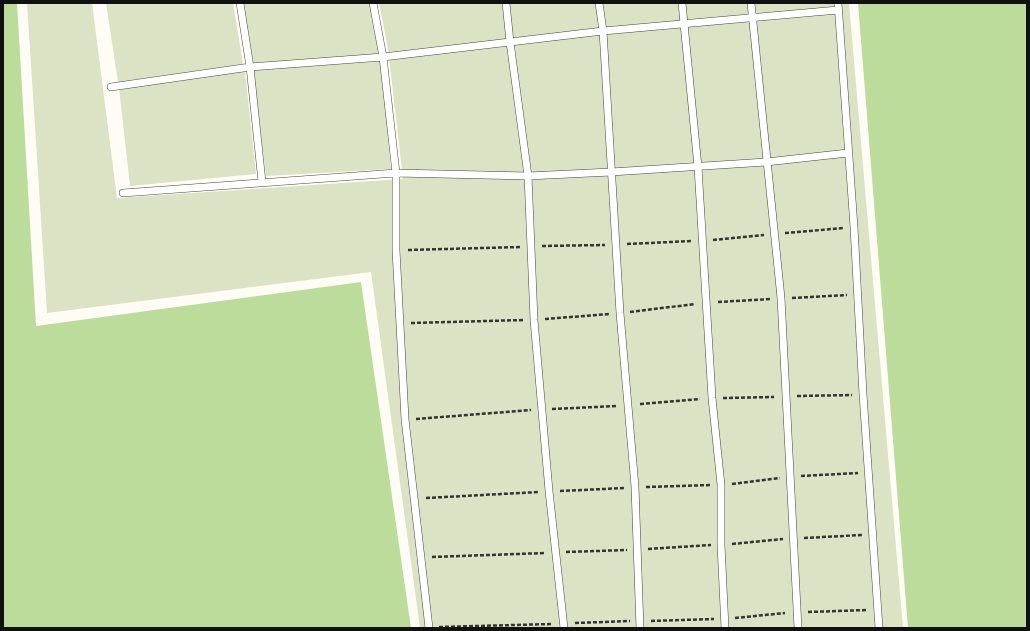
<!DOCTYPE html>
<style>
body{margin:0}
#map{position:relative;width:1030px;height:631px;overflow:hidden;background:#fffcf5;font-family:Literata,serif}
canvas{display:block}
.frame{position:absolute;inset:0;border:4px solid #111;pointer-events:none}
</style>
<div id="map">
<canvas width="1030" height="631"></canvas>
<div class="frame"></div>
</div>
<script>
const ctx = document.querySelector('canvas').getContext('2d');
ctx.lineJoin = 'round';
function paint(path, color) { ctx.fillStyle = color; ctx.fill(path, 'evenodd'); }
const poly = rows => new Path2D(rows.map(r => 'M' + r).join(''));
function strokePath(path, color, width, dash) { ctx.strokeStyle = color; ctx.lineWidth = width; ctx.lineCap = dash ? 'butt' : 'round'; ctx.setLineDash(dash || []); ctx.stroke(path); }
paint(poly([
 [3,3,17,3,36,326,361,282,411,628,3,628],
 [858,3,1027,3,1027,628,908,628]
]), '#bcdc9c');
paint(poly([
 [27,3,92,3,117,198,403,179,388,49,379,3,849,3,903,628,420,628,371,272,47,313],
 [106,3,233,3,243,64,118,82],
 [242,3,371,3,380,55,253,64],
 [381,61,391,169,266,176,253,70],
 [245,71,256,174,130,186,119,88]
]), '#dbe3c4');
const lane = poly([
 [240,3,250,67,262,182],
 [373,3,383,57,396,173,396,250,405,419,429,628],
 [506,3,510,42,528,176,534,320,549,491,564,628],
 [599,3,603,31,620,313,635,487,640,628],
 [682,3,698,167,712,398,721,485,721,545,725,628],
 [751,3,781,298,798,628],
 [838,3,854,227,863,394,879,628],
 [111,87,250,67,383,57,603,31,838,10],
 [123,193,396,173,528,176,611,172,766,162,848,153]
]);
strokePath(lane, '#444', 8);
strokePath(poly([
 [785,233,844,228],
 [713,240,764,235],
 [627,244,692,241],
 [542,246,605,245],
 [408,250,521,247],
 [792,298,847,295],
 [718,302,771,299],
 [630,312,695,304],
 [545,319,610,314],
 [411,323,524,320],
 [797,396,852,395],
 [723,398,774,397],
 [640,404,700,399],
 [552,409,617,406],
 [416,419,531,410],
 [801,476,858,473],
 [732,484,780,478],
 [646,487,711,485],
 [560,491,625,488],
 [426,498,539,492],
 [804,538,862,535],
 [732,544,783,539],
 [648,549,711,545],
 [566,552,627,550],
 [432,557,545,553],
 [808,612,867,610],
 [735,618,785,613],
 [651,621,714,619],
 [575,623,630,621],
 [439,627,552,624]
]), '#333', 2.5, [4, 2]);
strokePath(lane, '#fff', 7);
</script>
